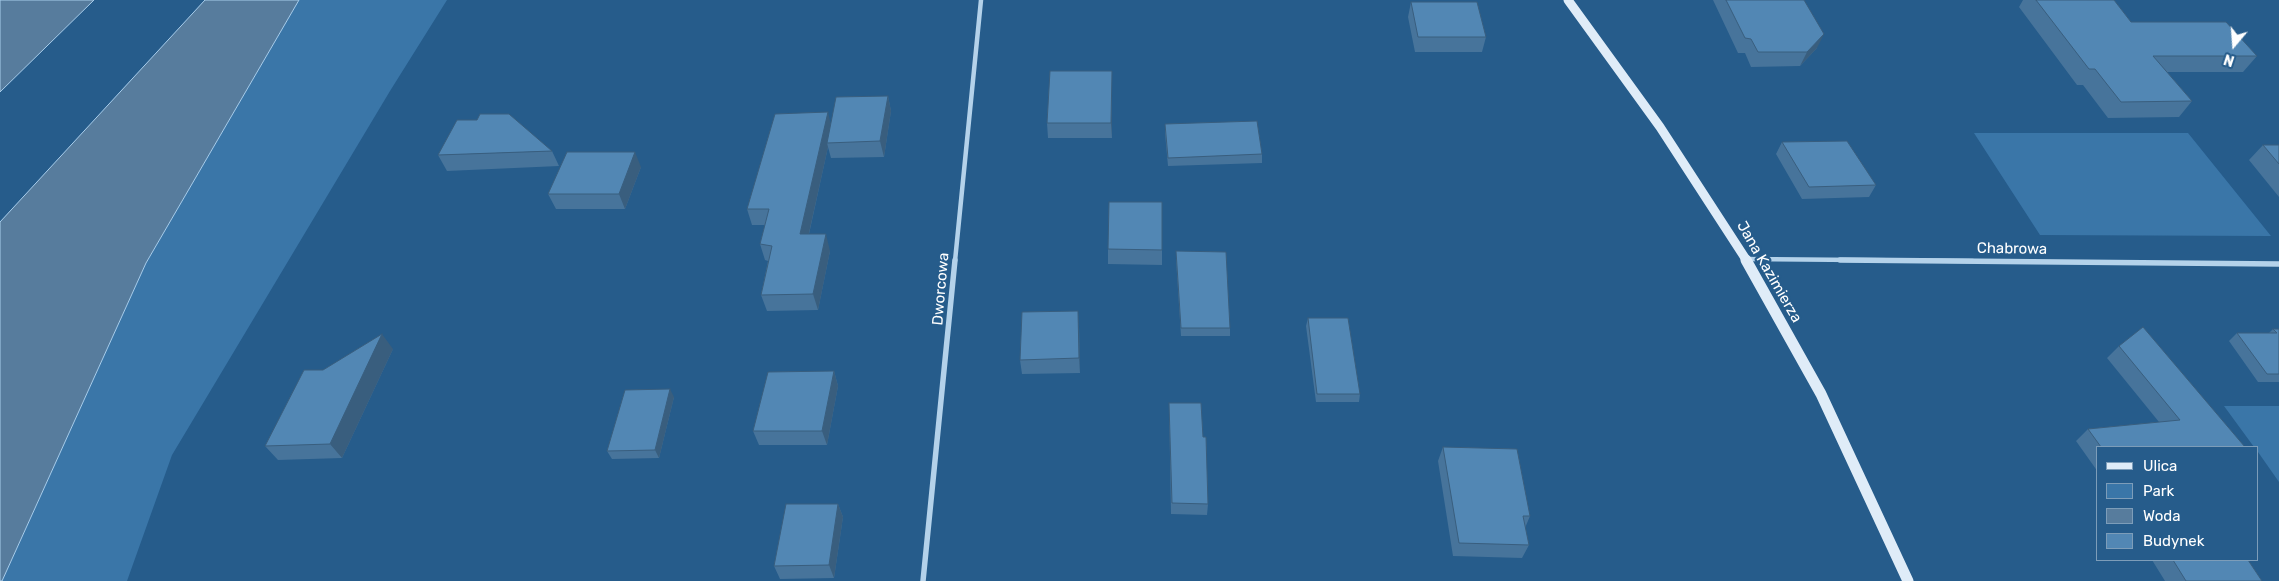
<!DOCTYPE html>
<style>
body{margin:0}
#map{position:relative;width:2279px;height:581px;overflow:hidden;background:#265c8b;font-family:Rubik,sans-serif}
canvas{display:block}
.legend{position:absolute;left:2096px;top:446px;width:162px;height:115px;box-sizing:border-box;background:#265c8b;border:1px solid #7d9db9;margin:0;padding:6px 9px;list-style:none;font-size:15px;color:#fff}
.legend li{display:flex;align-items:center;gap:10px;height:25px}
.legend b{width:25px;border:1px solid #7d9db9}
.north{position:absolute;left:2209px;top:20px;width:50px;height:50px;-webkit-text-stroke:4px #265c8b;paint-order:stroke;rotate:198deg;font-size:14px;font-weight:700;line-height:20px;text-align:center;color:#fff}
.north::after{content:'';display:block;margin:auto;width:18px;height:22px;background:#fff;clip-path:polygon(50% 0,100% 100%,50% 72%,0 100%)}
</style>
<div id="map">
<canvas width="2279" height="581"></canvas>
<ul class="legend">
<li><b style="height:6px;background:#dfecf8"></b>Ulica</li>
<li><b style="height:14px;background:#3a76a8"></b>Park</li>
<li><b style="height:14px;background:#577c9d"></b>Woda</li>
<li><b style="height:14px;background:#5287b4"></b>Budynek</li>
</ul>
<div class="north">N</div>
</div>
<script>
const ctx = document.querySelector('canvas').getContext('2d');
ctx.lineJoin = 'round';
function paint(path, color) { ctx.fillStyle = color; ctx.fill(path, 'evenodd'); }
const poly = rows => new Path2D(rows.map(r => 'M' + r).join(''));
function strokePath(path, color, width, dash) { ctx.strokeStyle = color; ctx.lineWidth = width; ctx.lineCap = dash ? 'butt' : 'round'; ctx.setLineDash(dash || []); ctx.stroke(path); }
function label(font, color, halo, rows, align = 'center') {
  ctx.font = font + ' Rubik,sans-serif'; ctx.lineWidth = 4.5; ctx.setLineDash([]); ctx.textBaseline = 'middle'; ctx.strokeStyle = halo; ctx.fillStyle = color; for (const [text, x, y, turn = 0] of rows) {
    ctx.save(); ctx.translate(x, y); ctx.rotate((+turn || 0) * Math.PI / 180); ctx.textAlign = isNaN(turn) ? turn : align; if (halo) ctx.strokeText(text, 0, 0); ctx.fillText(text, 0, 0); ctx.restore();
  }
}
paint(poly([
 [299,0,447,0,390,91,172,455,127,581,2,581,146,263],
 [1974,133,2188,133,2271,236,2040,235],
 [2224,406,2279,406,2279,482,2258,452,2258,447,2254,447]
]), '#3a76a8');
const water = poly([
 [0,0,94,0,0,92,0,0],
 [205,0,299,0,146,263,2,581,0,581,0,222,205,0]
]);
paint(water, '#577c9d');
strokePath(water, '#a8cdeb', 1);
strokePath(poly([
 [1746,259,1973,261],
 [955,261,981,0]
]), '#b4d2ea', 4.5);
strokePath(poly([
 [1840,260,2279,264],
 [923,581,955,260]
]), '#b4d2ea', 5.5);
strokePath(poly([
 [1568,0,1660,127,1747,261]
]), '#dfecf8', 9);
strokePath(poly([
 [1746,260,1821,394,1908,581]
]), '#dfecf8', 11);
paint(poly([
 [1713,0,1804,0,1817,48,1800,66,1751,67,1745,53,1738,53],
 [2023,0,2114,0,2131,22,2257,56,2243,72,2167,72,2192,101,2179,117,2108,118,2083,85,2077,85,2019,7],
 [1411,2,1486,37,1482,52,1415,52,1408,17],
 [1112,71,1112,138,1048,138,1047,123],
 [888,96,891,111,884,157,831,158,828,147,809,234,830,251,818,310,767,311,761,295,768,261,765,260,760,244,765,225,752,225,747,209,831,124],
 [1165,124,1262,154,1262,163,1168,166,1165,133],
 [1782,142,1876,185,1869,197,1802,199,1776,154],
 [2263,145,2279,145,2279,197,2249,160],
 [552,151,559,166,447,171,438,155],
 [641,167,625,209,556,209,548,194],
 [1108,249,1162,250,1162,265,1108,264],
 [1176,251,1230,328,1230,336,1181,336,1176,259],
 [1308,318,1360,394,1359,402,1316,402,1306,326],
 [1079,326,1080,373,1022,374,1020,360],
 [2273,329,2279,329,2279,382,2258,382,2229,341,2237,333,2269,333],
 [2119,346,2245,447,2098,447,2098,472,2076,441,2088,429,2159,422,2107,358],
 [393,349,342,458,278,460,265,446],
 [834,371,838,386,827,445,759,445,753,431],
 [674,397,659,458,612,459,607,451],
 [1169,403,1203,437,1208,504,1207,515,1171,514],
 [1443,447,1530,516,1525,528,1529,545,1522,558,1453,556,1438,461],
 [838,504,843,517,834,578,780,579,774,566],
 [2152,560,2248,560,2262,581,2165,581]
]), '#47749b');
paint(poly([
 [1824,34,1817,48,1800,66,1807,52],
 [1112,71,1112,138,1111,123],
 [888,96,891,111,884,157,880,141],
 [828,112,832,129,827,143,828,147,805,251,800,234],
 [635,152,641,167,625,209,619,194],
 [826,234,830,251,818,310,813,294],
 [1078,311,1079,326,1080,373,1079,358],
 [382,334,393,349,342,458,330,444],
 [834,371,838,386,827,445,822,431],
 [670,389,674,397,659,458,655,450],
 [838,504,843,517,834,578,829,565]
]), '#395e7e');
const building = poly([
 [1726,0,1804,0,1824,34,1807,52,1758,52,1751,39,1745,38,1726,0],
 [2036,0,2114,0,2131,22,2226,22,2257,56,2153,56,2192,101,2121,102,2095,69,2089,69,2036,0],
 [1411,2,1477,2,1486,37,1418,37,1411,2],
 [1050,71,1112,71,1111,123,1047,123,1050,71],
 [888,96,880,141,827,143,836,97,888,96],
 [828,112,800,234,826,234,813,294,761,295,772,246,760,244,769,209,747,209,775,114,828,112],
 [480,114,509,114,552,151,438,155,457,120,477,120,480,114],
 [1257,121,1262,154,1168,158,1165,124,1257,121],
 [1847,141,1876,185,1809,187,1782,142,1847,141],
 [2263,145,2279,145,2279,164,2263,145],
 [567,152,635,152,619,194,548,194,567,152],
 [1109,202,1162,202,1162,250,1108,249,1109,202],
 [1176,251,1226,252,1230,328,1181,328,1176,251],
 [1078,311,1079,358,1020,360,1022,312,1078,311],
 [1308,318,1348,318,1360,394,1317,394,1308,318],
 [2143,327,2245,447,2101,447,2088,429,2180,420,2119,346,2143,327],
 [2273,329,2279,329,2279,374,2267,374,2237,333,2277,333,2273,329],
 [382,334,330,444,265,446,304,370,323,370,382,334],
 [834,371,822,431,753,431,768,372,834,371],
 [670,389,655,450,607,451,625,390,670,389],
 [1169,403,1201,403,1203,437,1206,437,1208,504,1172,503,1169,403],
 [1443,447,1517,449,1530,516,1523,516,1529,545,1459,543,1443,447],
 [786,504,838,504,829,565,774,566,786,504],
 [2173,560,2248,560,2262,581,2186,581,2173,560]
]);
paint(building, '#5287b4');
strokePath(building, '#395e7e', 1);
label('15px', '#fff', '#265c8b', [
 ["Chabrowa",2012,249,1],
 ["Jana Kazimierza",1769,272,60],
 ["Dworcowa",941,289,-85]
]);
</script>
